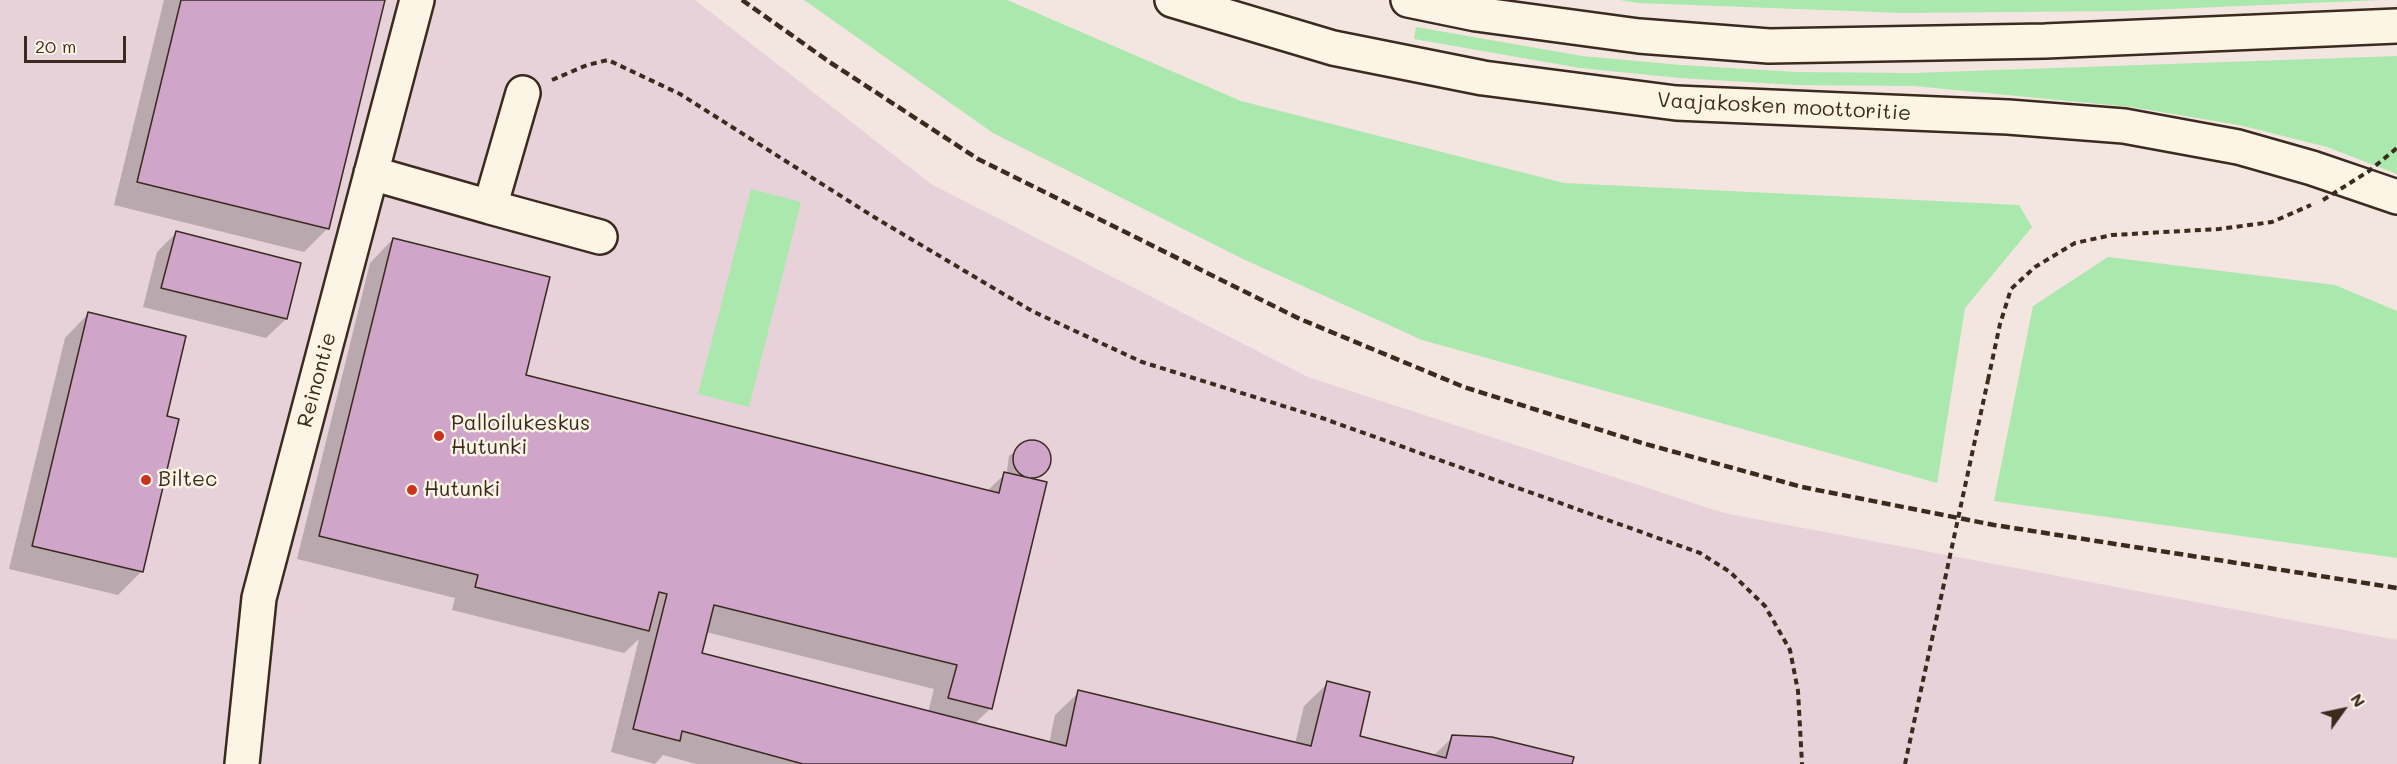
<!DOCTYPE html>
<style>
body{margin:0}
#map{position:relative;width:2397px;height:764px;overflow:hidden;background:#f3e5e0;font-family:Mali,sans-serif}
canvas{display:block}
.north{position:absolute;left:2313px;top:680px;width:60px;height:60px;-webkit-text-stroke:4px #fcf5e5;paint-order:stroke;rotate:57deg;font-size:16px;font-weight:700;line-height:24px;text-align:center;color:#3b2a1e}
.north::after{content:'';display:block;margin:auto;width:21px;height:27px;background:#3b2a1e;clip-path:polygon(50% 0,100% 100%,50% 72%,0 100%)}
.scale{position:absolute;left:24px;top:36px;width:102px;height:27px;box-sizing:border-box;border:3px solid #3b2a1e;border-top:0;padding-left:8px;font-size:18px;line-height:21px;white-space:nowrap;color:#3b2a1e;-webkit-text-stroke:4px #fcf5e5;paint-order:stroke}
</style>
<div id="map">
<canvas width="2397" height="764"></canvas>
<div class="north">N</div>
<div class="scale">20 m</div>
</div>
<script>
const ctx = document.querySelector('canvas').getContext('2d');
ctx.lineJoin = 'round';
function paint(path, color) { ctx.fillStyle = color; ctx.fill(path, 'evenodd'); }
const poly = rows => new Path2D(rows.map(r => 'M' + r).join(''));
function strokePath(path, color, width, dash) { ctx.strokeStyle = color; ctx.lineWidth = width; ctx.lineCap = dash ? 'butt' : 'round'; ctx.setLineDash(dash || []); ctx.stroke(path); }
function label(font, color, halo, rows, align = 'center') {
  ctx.font = font + ' Mali,sans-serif'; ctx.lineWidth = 5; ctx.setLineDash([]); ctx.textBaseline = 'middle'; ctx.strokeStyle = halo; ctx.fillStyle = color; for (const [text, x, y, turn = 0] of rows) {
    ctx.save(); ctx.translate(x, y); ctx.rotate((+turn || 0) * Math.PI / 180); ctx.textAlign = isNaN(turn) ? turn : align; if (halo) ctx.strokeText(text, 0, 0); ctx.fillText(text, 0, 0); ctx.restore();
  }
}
paint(poly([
 [0,0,695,0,931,184,1308,377,1724,513,2397,640,2397,764,0,764]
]), '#e8d2d9');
paint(poly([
 [804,0,1007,0,1241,101,1564,183,2019,205,2032,227,1965,308,1937,483,1422,340,1243,259,993,133],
 [1620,0,2382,0,2123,11,1903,13,1638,3],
 [1416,27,1582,56,1681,65,1796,72,1913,73,2397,56,2397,174,2327,147,2239,125,2131,107,1914,86,1797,85,1680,78,1580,68,1414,39],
 [751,189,801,202,749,407,698,394],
 [2108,257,2335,285,2397,311,2397,558,1994,501,2033,306]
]), '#abe8ae');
paint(poly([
 [164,0,384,0,328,228,304,252,114,205],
 [176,233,286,319,266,338,143,307,157,252],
 [393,239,524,377,987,491,1005,474,1010,475,1007,471,1009,456,1029,441,1036,442,1047,451,1048,465,1033,480,991,708,974,724,1049,744,1055,715,1079,692,1295,744,1304,706,1328,683,1358,737,1433,756,1453,737,1570,764,696,764,663,755,655,764,611,752,639,639,624,653,452,610,455,598,297,559,370,263],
 [706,632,934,689,928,712,700,654],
 [88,314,166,417,141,572,118,595,9,569,65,338]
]), '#0003');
const building = poly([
 [181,0,385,0,329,229,137,182,181,0],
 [176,231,301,263,287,319,161,288,176,231],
 [393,238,550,277,526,375,999,493,1004,472,1047,482,992,709,948,698,957,665,714,605,702,653,1066,746,1078,690,1311,746,1327,681,1370,692,1360,736,1446,758,1452,735,1492,737,1574,757,1572,764,803,764,682,731,680,741,633,729,667,594,659,592,649,631,475,587,478,575,319,536,393,238],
 [88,312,186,336,167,416,179,419,143,572,32,546,88,312],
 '1013 459a19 19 0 1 1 38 0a19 19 0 1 1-38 0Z'
]);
paint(building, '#cfa5ca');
strokePath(building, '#3b2a1e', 1.5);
const minor = poly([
 [371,173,490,207,523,93],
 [490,207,600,237],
 [242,764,259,598,417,0]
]);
const highway = poly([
 [1172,0,1333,48,1483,78,1676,103,2008,117,2124,126,2238,147,2312,168,2397,197],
 [1408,0,1476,14,1639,36,1769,46,2045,41,2397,26]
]);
strokePath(minor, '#3b2a1e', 38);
strokePath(highway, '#3b2a1e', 38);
strokePath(poly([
 [552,80,587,65,608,60,680,94,874,217,1032,311,1142,362,1322,418,1700,553,1730,572,1765,606,1790,650,1798,691,1802,764],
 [1988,380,2000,324,2011,289,2035,267,2075,243,2112,235,2219,229,2272,222,2311,205]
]), '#3b2a1e', 4, [6, 4.5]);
strokePath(minor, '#fcf5e5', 33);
strokePath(highway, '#fcf5e5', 33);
strokePath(poly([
 [742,0,831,63,978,159,1300,319,1464,387,1642,443,1802,487,1994,525,2397,588]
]), '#3b2a1e', 4.5, [9, 4.5]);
strokePath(poly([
 [2323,200,2369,171,2397,148],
 [1905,764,1988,380]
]), '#3b2a1e', 4, [6, 4.5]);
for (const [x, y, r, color] of [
 [439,436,6,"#c8321e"],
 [146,480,6,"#c8321e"],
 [412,490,6,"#c8321e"]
]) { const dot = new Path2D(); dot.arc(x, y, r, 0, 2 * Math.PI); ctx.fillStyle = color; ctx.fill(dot); strokePath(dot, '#fcf5e5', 2); }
label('21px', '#3b2a1e', '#fcf5e5', [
 ["Vaajakosken moottoritie",1784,107,3],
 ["Reinontie",317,380,-75]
]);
label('21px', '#3b2a1e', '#fcf5e5', [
 ["Palloilukeskus",451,424],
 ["Hutunki",451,448],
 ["Biltec",158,480],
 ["Hutunki",424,490]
], 'left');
</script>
